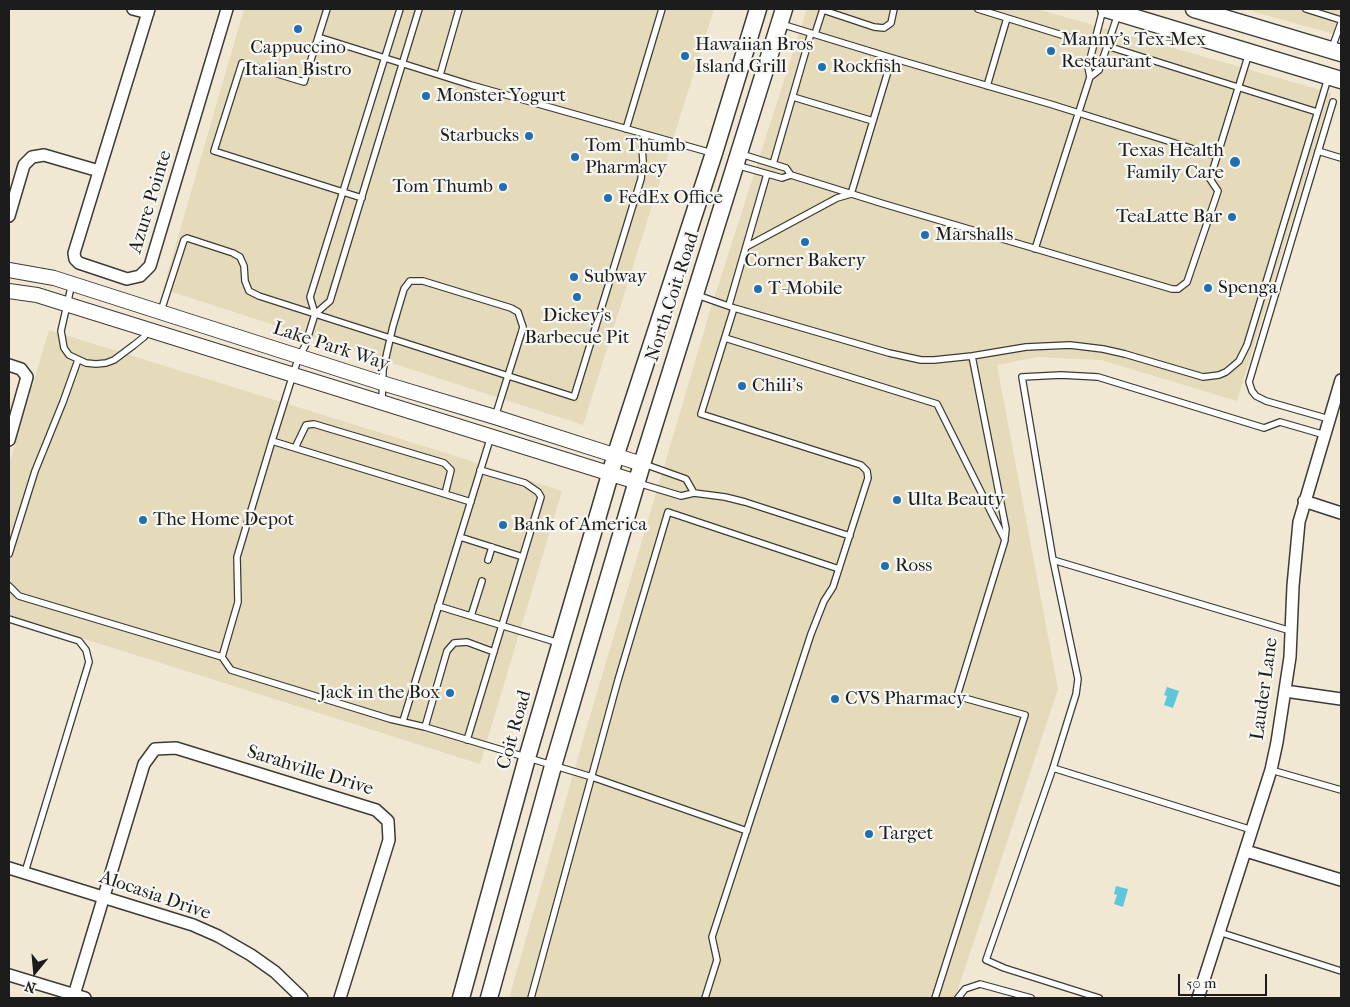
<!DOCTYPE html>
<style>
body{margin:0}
#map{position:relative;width:1350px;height:1007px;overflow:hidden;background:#f1e8d3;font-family:"IM FELL French Canon",serif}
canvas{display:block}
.frame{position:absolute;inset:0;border:10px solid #1c1c1c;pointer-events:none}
.north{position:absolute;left:10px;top:947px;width:50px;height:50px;-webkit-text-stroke:4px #f6f6f2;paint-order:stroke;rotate:197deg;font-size:14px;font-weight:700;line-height:20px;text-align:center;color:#1c1c1c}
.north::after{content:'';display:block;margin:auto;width:18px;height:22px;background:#1c1c1c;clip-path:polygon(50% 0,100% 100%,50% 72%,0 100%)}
.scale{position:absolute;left:1178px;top:974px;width:89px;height:22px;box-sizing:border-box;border:2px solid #1c1c1c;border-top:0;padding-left:6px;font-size:15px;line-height:18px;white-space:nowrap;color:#1c1c1c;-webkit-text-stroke:4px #f6f6f2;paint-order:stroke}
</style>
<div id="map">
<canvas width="1350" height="1007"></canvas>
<div class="frame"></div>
<div class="north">N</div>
<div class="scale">50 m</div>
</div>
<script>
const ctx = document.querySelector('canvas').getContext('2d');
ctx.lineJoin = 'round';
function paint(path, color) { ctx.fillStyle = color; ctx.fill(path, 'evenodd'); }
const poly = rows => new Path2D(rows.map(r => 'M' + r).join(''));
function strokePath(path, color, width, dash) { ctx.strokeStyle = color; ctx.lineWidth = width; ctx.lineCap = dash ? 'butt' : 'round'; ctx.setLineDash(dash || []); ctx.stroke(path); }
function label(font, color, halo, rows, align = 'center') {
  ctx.font = font + ' "IM FELL French Canon",serif'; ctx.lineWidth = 4.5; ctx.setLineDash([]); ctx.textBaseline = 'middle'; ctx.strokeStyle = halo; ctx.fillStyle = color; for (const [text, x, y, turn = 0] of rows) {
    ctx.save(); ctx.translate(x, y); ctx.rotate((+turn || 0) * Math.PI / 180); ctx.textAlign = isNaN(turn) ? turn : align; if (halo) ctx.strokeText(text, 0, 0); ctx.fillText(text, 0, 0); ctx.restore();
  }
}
paint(poly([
 [244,9,714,9,583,425,163,289],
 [807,9,1037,9,1331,93,1237,401,1101,360,1038,357,997,365,1058,689,955,998,509,998,585,733,710,311],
 [1244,9,1341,9,1341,36],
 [49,330,449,454,562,491,480,764,9,615,9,465]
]), '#e5dbba');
paint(poly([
 [1167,687,1179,691,1173,708,1164,705,1167,696,1164,695],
 [1116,886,1128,889,1123,907,1114,904,1117,895,1114,894]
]), '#5fc7dc');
const service = poly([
 [327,9,304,82,242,63,214,151,362,198],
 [419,9,330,301,315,314,305,346,299,356,290,384,272,441,237,557,238,602,222,657,231,670,390,719,425,727,592,777,747,831],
 [978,9,1094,45],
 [1306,9,1341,20],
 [823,10,874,27,884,28,891,23,894,9],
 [781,24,892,58,1050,104,1216,156],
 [815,34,823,9],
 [318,37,471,85,712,153],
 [1107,46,1317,112],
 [1332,48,1341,23],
 [440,75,459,9],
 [1090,77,1099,70,1118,14],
 [987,86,1007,18],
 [793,97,873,121],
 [626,129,662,9],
 [1318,151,1341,158],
 [773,164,811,33],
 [736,165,782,178,791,175,786,168,741,154],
 [791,175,884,204,1172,289,1178,289,1187,282,1218,191,1210,179,1249,53],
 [746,247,837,198,851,194,892,58],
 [1035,249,1090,77,1088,67,1103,9],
 [72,283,61,331,64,348,69,355,86,363,96,364,106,363,114,360,134,345,144,337,148,331],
 [697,295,734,308,889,353,921,360,934,360,972,356,1026,347,1070,345,1103,349,1125,354,1203,377,1219,375,1226,372,1239,361,1247,345,1328,78],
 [729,305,767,174],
 [161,311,184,240,187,238,233,253,240,257,244,266,245,281,249,291,259,296,574,397,641,179,643,161,642,147,647,135],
 [315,314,310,297,400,9],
 [725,338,937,404,1005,540,957,696,1025,715,935,998],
 [972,356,1006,529,1005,538],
 [382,401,383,370,393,326,404,289,410,281,423,281,511,308,518,312,523,327,521,334,495,417],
 [1329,419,1266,401,1256,396,1252,391,1249,382,1333,102],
 [272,441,471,502],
 [295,448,306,425,314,424,444,463,451,470,445,494],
 [644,464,686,479,694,493],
 [638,483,681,496,694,493,725,497,745,502,850,536],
 [460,537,523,557],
 [9,554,35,471,63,402,78,360],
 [488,560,492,547],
 [1053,560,1291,631],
 [9,586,19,596,222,657],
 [438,606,559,643],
 [471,616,482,581],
 [9,619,79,641,86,650,89,662,25,872],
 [403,721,491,436],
 [425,727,447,651,454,643,467,642,494,652],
 [467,740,541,497,538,492,525,483,480,470],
 [1053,768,1252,830],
 [1271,770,1341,790],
 [1219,932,1341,971],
 [531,998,618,680,668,512,839,569],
 [705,998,717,960,712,937,811,634,824,601,833,587,868,478,867,471,861,465,701,414,734,308],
 [958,998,965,989,980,984,1031,998],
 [1099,998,1004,968,986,960,1053,768,1076,694,1078,679,1053,560,1022,377,1061,375,1098,377,1264,428,1280,422,1325,435]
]);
const minor = poly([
 [133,9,148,13],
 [149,9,74,253,75,259,79,263,127,279,140,276,150,266,227,9],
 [9,216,24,165,32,157,44,155,99,171],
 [9,365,21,369,27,377,9,440],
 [1304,501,1341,513],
 [1285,691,1341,699],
 [1246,851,1341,880],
 [9,868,193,925,218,936,251,955,275,972,302,998],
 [9,975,85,998],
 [74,995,144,764,155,749,176,748,376,810,388,821,389,840,340,998],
 [1198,998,1271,770,1277,742,1290,657,1293,586,1299,522,1341,380]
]);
const tertiary = poly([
 [9,270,54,278,382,383,495,417,642,464],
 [9,291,37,295,637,482]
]);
const secondary = poly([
 [1106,9,1341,80],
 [1194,9,1341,53],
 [461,998,527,758,616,454,714,153,758,9],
 [489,998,553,766,642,464,784,9]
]);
strokePath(service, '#3c3b37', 8);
strokePath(minor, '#3c3b37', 14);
strokePath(tertiary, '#3c3b37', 16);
strokePath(secondary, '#3c3b37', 19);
strokePath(service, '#fff', 5.5);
strokePath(minor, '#fff', 11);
strokePath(tertiary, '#fff', 14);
strokePath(secondary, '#fff', 16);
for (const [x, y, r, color] of [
 [298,29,5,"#1f6fb2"],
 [1051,51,5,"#1f6fb2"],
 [685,56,5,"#1f6fb2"],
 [822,67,5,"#1f6fb2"],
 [426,96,5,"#1f6fb2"],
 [529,136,5,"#1f6fb2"],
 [575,157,5,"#1f6fb2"],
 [1235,162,6,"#1f6fb2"],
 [503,187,5,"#1f6fb2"],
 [608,198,5,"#1f6fb2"],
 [1232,217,5,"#1f6fb2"],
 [925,235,5,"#1f6fb2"],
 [805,242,5,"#1f6fb2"],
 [574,277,5,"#1f6fb2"],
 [1208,288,5,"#1f6fb2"],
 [758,289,5,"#1f6fb2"],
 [577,297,5,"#1f6fb2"],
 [742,386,5,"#1f6fb2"],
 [897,500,5,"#1f6fb2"],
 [143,520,5,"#1f6fb2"],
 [503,525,5,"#1f6fb2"],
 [885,566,5,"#1f6fb2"],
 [450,693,5,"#1f6fb2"],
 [835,699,5,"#1f6fb2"],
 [869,834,5,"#1f6fb2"]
]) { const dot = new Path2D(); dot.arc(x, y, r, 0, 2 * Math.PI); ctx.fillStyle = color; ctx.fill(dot); strokePath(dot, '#f6f6f2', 2); }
label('19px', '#1c1c1c', '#f6f6f2', [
 ["Manny's Tex-Mex",1061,40],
 ["Restaurant",1061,62],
 ["Hawaiian Bros",695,45],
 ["Island Grill",695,67],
 ["Cappuccino",298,48,"center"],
 ["Italian Bistro",298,70,"center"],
 ["Rockfish",832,67],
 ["Monster Yogurt",436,96],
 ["Starbucks",519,136,"right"],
 ["Tom Thumb",585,146],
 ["Pharmacy",585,168],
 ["Texas Health",1224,151,"right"],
 ["Family Care",1224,173,"right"],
 ["Tom Thumb",493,187,"right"],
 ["FedEx Office",618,198],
 ["TeaLatte Bar",1222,217,"right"],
 ["Marshalls",935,235],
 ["Corner Bakery",805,261,"center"],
 ["Subway",584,277],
 ["Spenga",1218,288],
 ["T-Mobile",768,289],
 ["Dickey's",577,316,"center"],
 ["Barbecue Pit",577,338,"center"],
 ["Chili's",752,386],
 ["Ulta Beauty",907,500],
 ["The Home Depot",153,520],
 ["Bank of America",513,525],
 ["Ross",895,566],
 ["Jack in the Box",440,693,"right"],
 ["CVS Pharmacy",845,699],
 ["Target",879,834]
], 'left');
label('19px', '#1c1c1c', '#f6f6f2', [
 ["Azure Pointe",151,202,-73],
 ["North Coit Road",673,297,-72],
 ["Lake Park Way",331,347,18],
 ["Lauder Lane",1265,689,-82],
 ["Coit Road",515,730,-74],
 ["Sarahville Drive",310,771,17],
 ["Alocasia Drive",155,896,19]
]);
</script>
